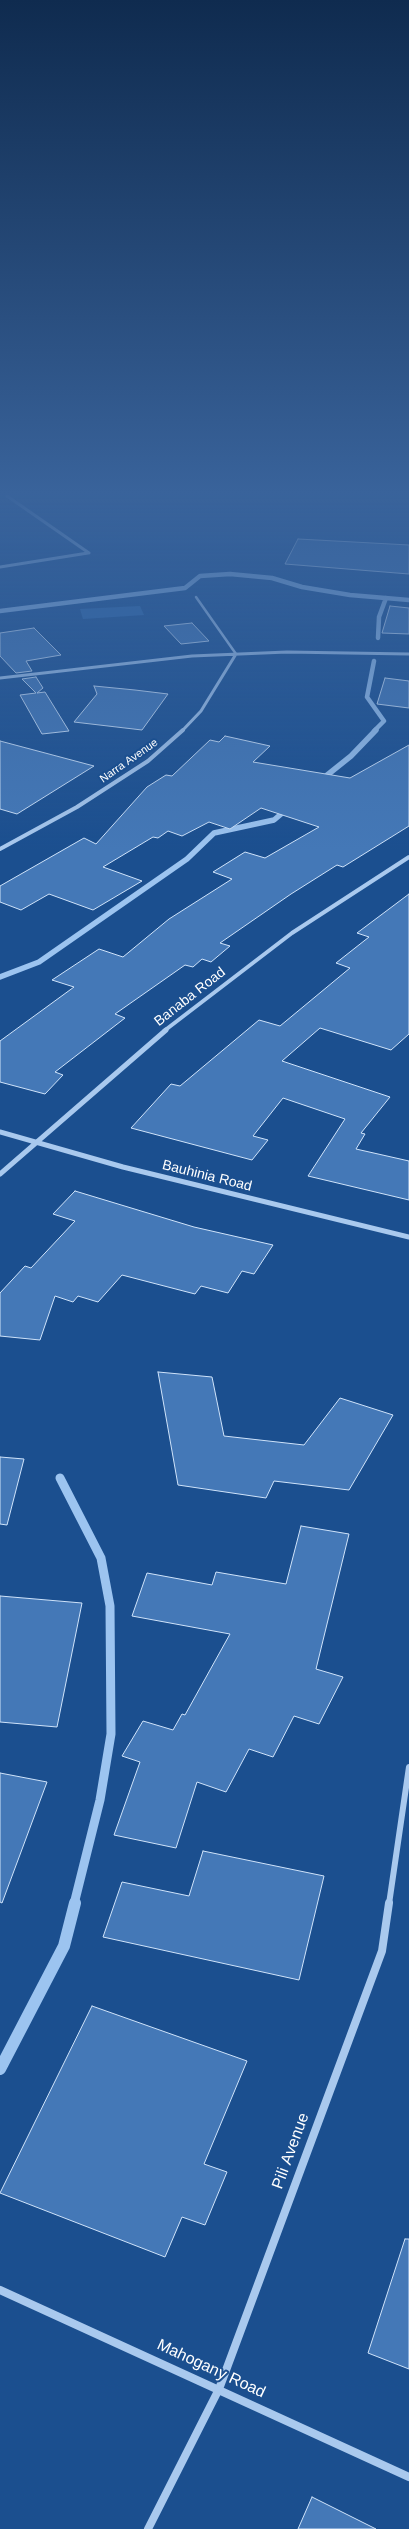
<!DOCTYPE html>
<style>
body{margin:0}
canvas{display:block;background:#1b4f8f}
</style>
<canvas width="409" height="2529"></canvas>
<script>
const ctx = document.querySelector('canvas').getContext('2d');
ctx.lineJoin = 'round';
function paint(path, color) { ctx.fillStyle = color; ctx.fill(path, 'evenodd'); }
const poly = rows => new Path2D(rows.map(r => 'M' + r).join(''));
function strokePath(path, color, width, dash) { ctx.strokeStyle = color; ctx.lineWidth = width; ctx.lineCap = dash ? 'butt' : 'round'; ctx.setLineDash(dash || []); ctx.stroke(path); }
function label(font, color, halo, rows, align = 'center') {
  ctx.font = font + ' Helvetica,sans-serif'; ctx.lineWidth = 4; ctx.setLineDash([]); ctx.textBaseline = 'middle'; ctx.strokeStyle = halo; ctx.fillStyle = color; for (const [text, x, y, turn = 0] of rows) {
    ctx.save(); ctx.translate(x, y); ctx.rotate((+turn || 0) * Math.PI / 180); ctx.textAlign = isNaN(turn) ? turn : align; if (halo) ctx.strokeText(text, 0, 0); ctx.fillText(text, 0, 0); ctx.restore();
  }
}
paint(poly([
 [140,606,144,615,83,619,80,609]
]), '#2e69ad');
strokePath(poly([
 [0,611,185,588,200,576,230,574,272,578,302,587,350,595,409,600],
 [378,638,379,617,386,598],
 [374,661,367,697,384,721,374,731]
]), '#9cc4f0', 4.5);
strokePath(poly([
 [321,780,351,756,376,730],
 [0,977,39,962,187,859,214,833,274,820,287,809]
]), '#9cc4f0', 5.5);
strokePath(poly([
 [60,1478,101,1558,110,1606,111,1734,100,1800,74,1904]
]), '#9cc4f0', 9);
strokePath(poly([
 [0,2069,64,1946,75,1903]
]), '#9cc4f0', 12);
const building = poly([
 [298,539,409,545,409,574,285,564,298,539],
 [390,606,409,608,409,634,382,633,390,606],
 [192,623,209,641,181,644,164,626,192,623],
 [34,628,61,655,26,661,32,671,16,673,0,656,0,633,34,628],
 [36,677,43,688,37,693,45,692,69,731,42,734,20,695,36,693,22,679,36,677],
 [385,678,409,681,409,708,377,704,385,678],
 [94,686,135,690,168,694,142,730,74,722,97,694,94,686],
 [225,736,270,746,253,762,350,778,409,745,409,826,343,867,337,865,291,894,220,943,230,946,211,962,202,959,193,967,185,965,115,1014,125,1018,55,1072,63,1075,45,1094,0,1082,0,1041,74,987,52,980,99,949,123,957,169,919,232,879,213,872,245,852,265,858,319,827,261,808,230,829,209,822,182,836,168,831,158,838,153,837,103,867,142,881,93,910,49,894,21,910,0,902,0,886,84,838,96,844,147,787,166,775,172,776,210,740,219,742,225,736],
 [0,741,94,766,17,814,0,809,0,741],
 [409,894,409,1034,391,1050,320,1028,282,1061,390,1097,361,1133,365,1134,356,1149,409,1161,409,1200,308,1176,345,1119,283,1098,253,1136,268,1140,252,1160,131,1128,171,1084,180,1086,259,1020,280,1026,350,968,336,963,369,937,357,933,409,894],
 [75,1191,194,1227,273,1245,254,1274,242,1271,228,1293,201,1286,195,1294,122,1275,98,1302,78,1296,73,1302,55,1296,40,1340,0,1336,0,1293,25,1266,31,1268,75,1221,53,1214,75,1191],
 [158,1372,212,1377,224,1436,304,1445,340,1398,393,1415,349,1490,274,1481,266,1498,178,1485,158,1372],
 [0,1457,24,1459,7,1525,0,1524,0,1457],
 [301,1526,349,1534,316,1669,343,1677,319,1724,294,1716,273,1757,249,1749,226,1792,197,1782,176,1848,114,1835,140,1762,122,1756,143,1721,173,1730,182,1714,185,1715,230,1634,132,1616,147,1573,212,1585,216,1572,286,1584,301,1526],
 [0,1596,82,1603,57,1727,0,1722,0,1596],
 [0,1773,47,1782,2,1903,0,1902,0,1773],
 [203,1851,324,1876,299,1980,103,1937,122,1882,189,1896,203,1851],
 [92,2006,247,2061,204,2164,227,2172,205,2225,182,2217,165,2257,0,2193,92,2006],
 [405,2239,409,2239,409,2369,368,2353,405,2239],
 [312,2497,376,2529,298,2529,312,2497]
]);
paint(building, '#4478b7');
strokePath(building, '#cfe3fa', 1);
strokePath(poly([
 [196,597,236,654]
]), '#a9c9ee', 2.5);
strokePath(poly([
 [7,496,89,553],
 [0,567,88,553],
 [0,678,192,656,287,652,409,654],
 [182,731,201,711,236,654]
]), '#a9c9ee', 3);
strokePath(poly([
 [0,849,77,807,148,761,183,730],
 [164,1031,292,933,409,857]
]), '#a9c9ee', 4);
strokePath(poly([
 [0,1132,123,1167,409,1237],
 [0,1174,166,1030]
]), '#a9c9ee', 5);
strokePath(poly([
 [389,1904,409,1767]
]), '#a9c9ee', 6);
strokePath(poly([
 [0,2290,409,2477],
 [148,2529,219,2389,382,1951,389,1903]
]), '#a9c9ee', 8);
const sky = ctx.createLinearGradient(0, 0, 0, 850);
sky.addColorStop(0, '#0f2b4f');
sky.addColorStop(0.58, '#39639b');
sky.addColorStop(1, '#39639b00');
ctx.fillStyle = sky;
ctx.fillRect(0, 0, 409, 850);
label('11px', '#fff', '#1b4f8f', [
 ["Narra Avenue",129,761,-35]
]);
label('14px', '#fff', '#1b4f8f', [
 ["Banaba Road",190,997,-38],
 ["Bauhinia Road",207,1176,14]
]);
label('16px', '#fff', '#1b4f8f', [
 ["Pili Avenue",291,2151,-70],
 ["Mahogany Road",211,2369,25]
]);
</script>
